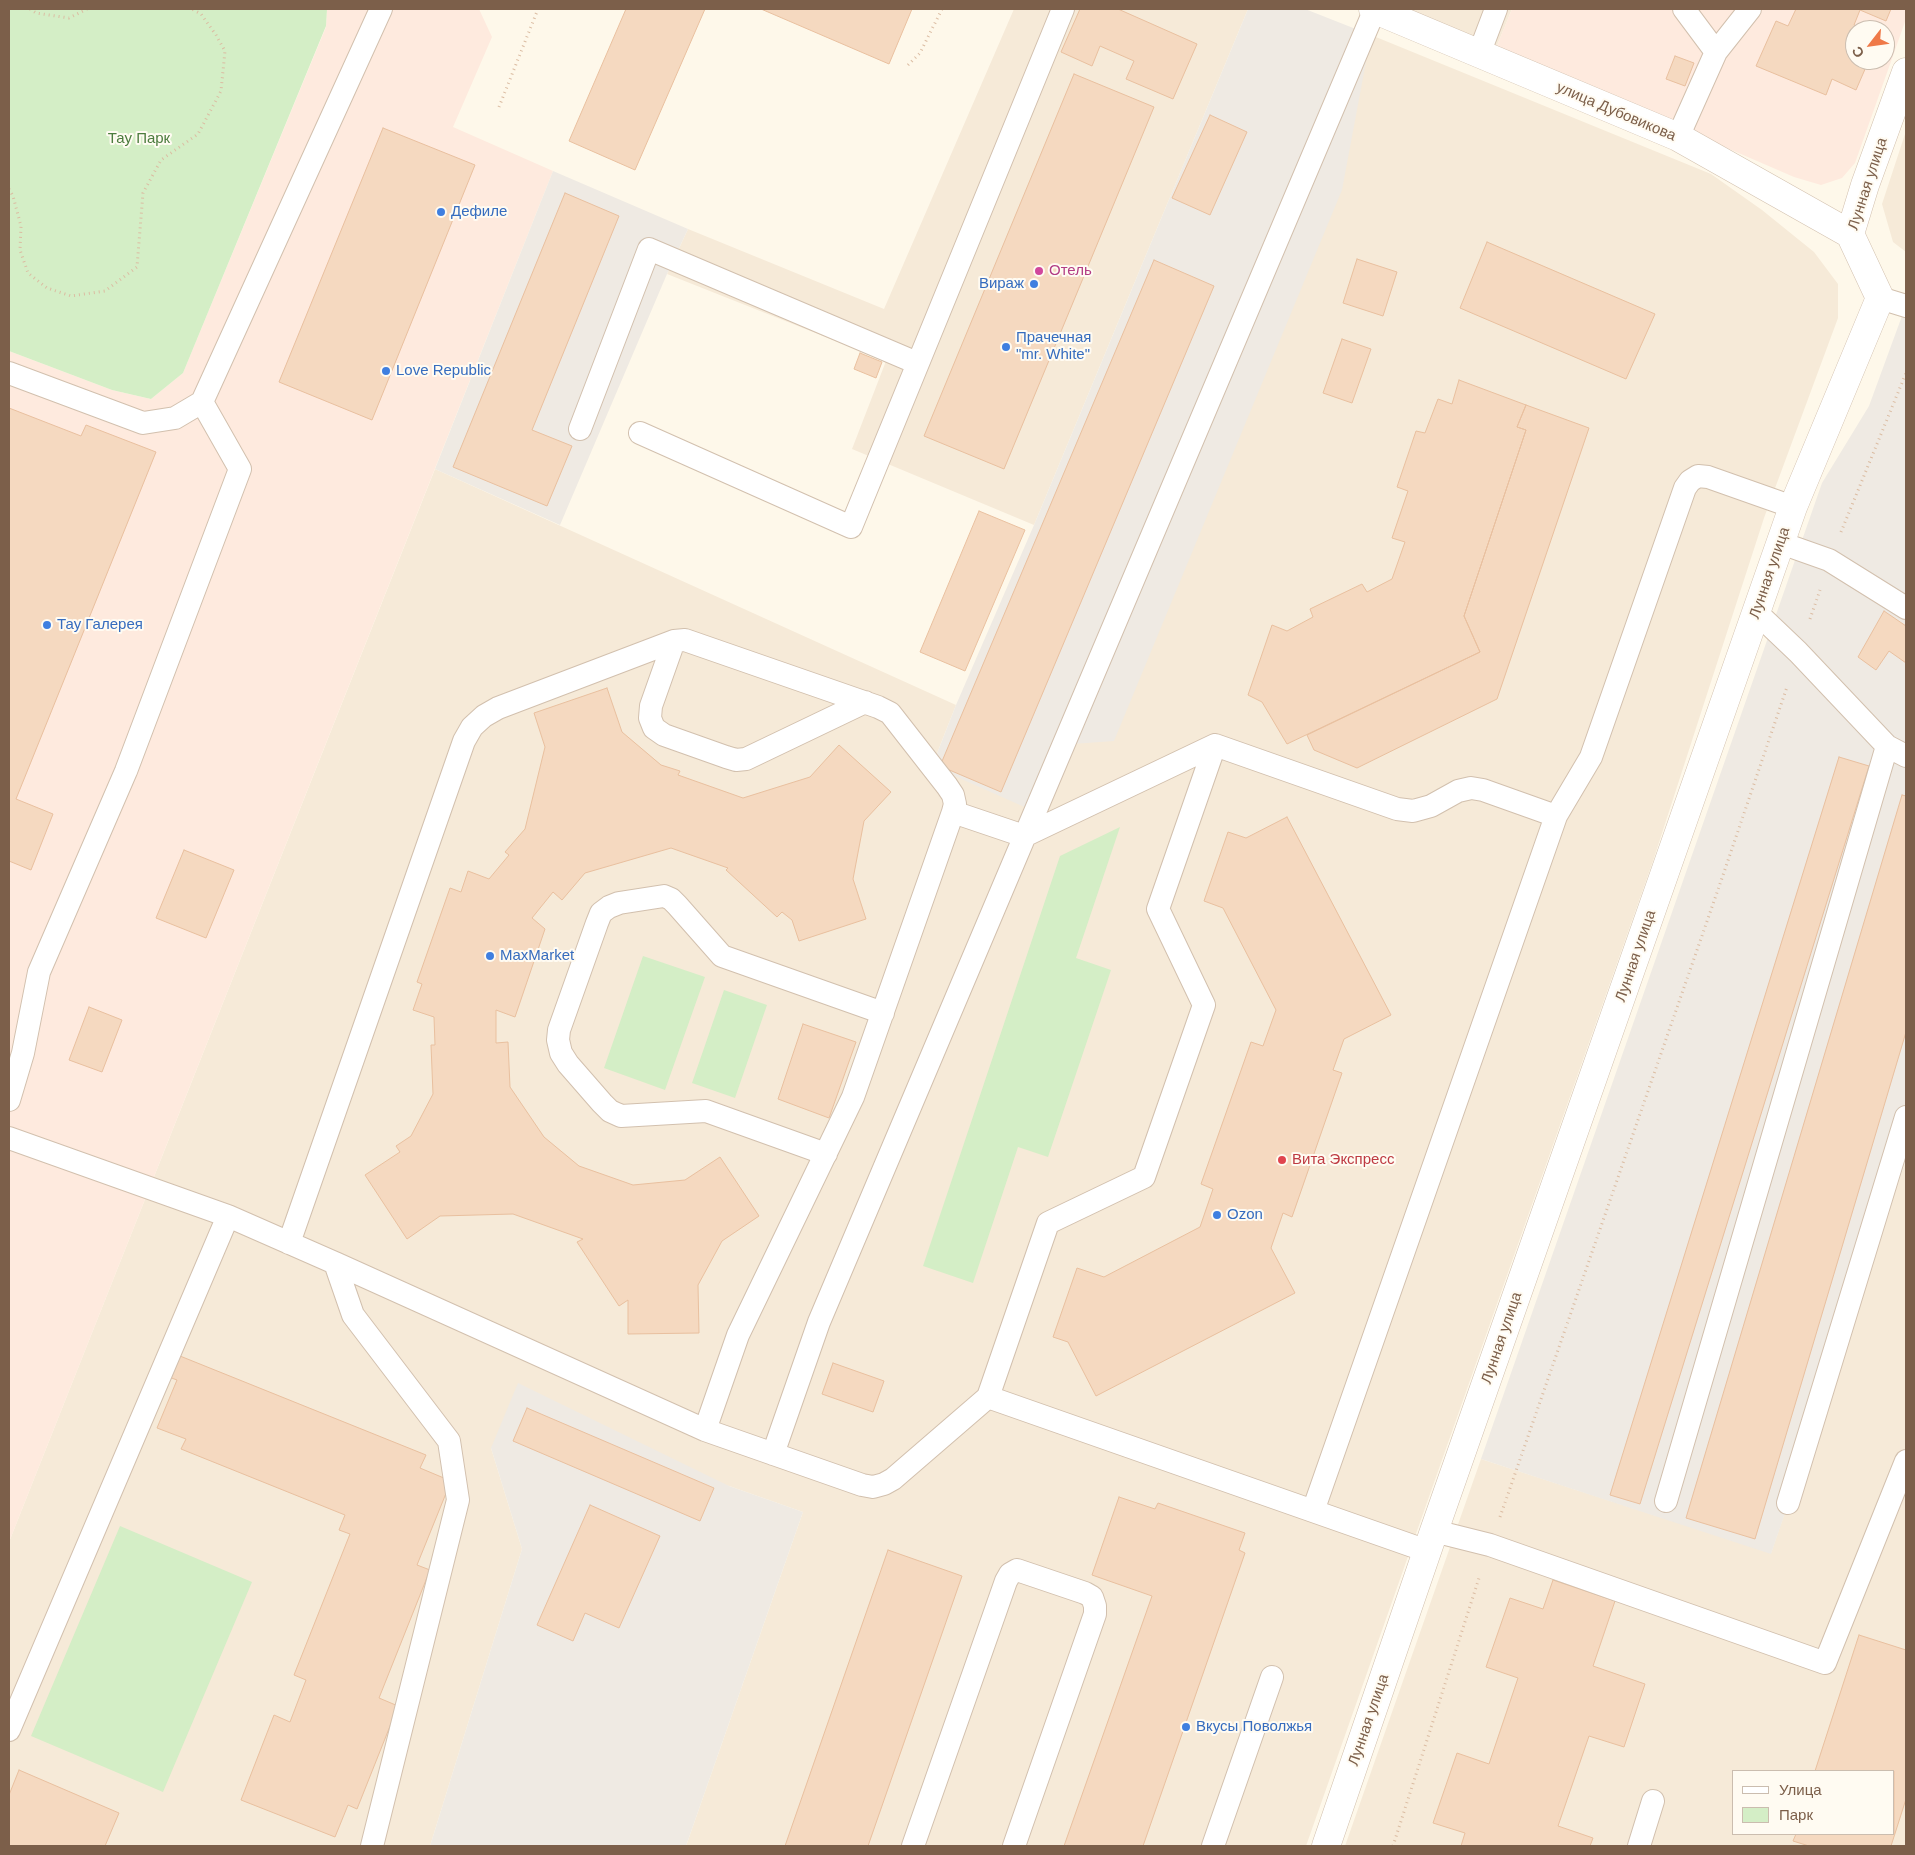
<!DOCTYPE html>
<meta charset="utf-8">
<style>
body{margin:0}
#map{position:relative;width:1915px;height:1855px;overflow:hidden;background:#fef8ea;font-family:Helvetica,sans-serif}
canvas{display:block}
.frame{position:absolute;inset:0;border:10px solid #7c5f4a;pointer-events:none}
.legend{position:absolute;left:1732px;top:1770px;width:162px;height:65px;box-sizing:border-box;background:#fffbf2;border:1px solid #cbbdaf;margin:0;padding:6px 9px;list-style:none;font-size:15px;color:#7c5f4a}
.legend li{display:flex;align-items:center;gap:10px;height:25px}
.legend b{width:25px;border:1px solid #cbbdaf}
.north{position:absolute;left:1845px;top:20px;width:50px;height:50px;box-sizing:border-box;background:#fffbf2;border:1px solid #cbbdaf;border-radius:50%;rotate:240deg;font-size:14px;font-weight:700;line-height:20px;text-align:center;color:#7c5f4a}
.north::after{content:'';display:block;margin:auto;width:18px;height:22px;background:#ef7948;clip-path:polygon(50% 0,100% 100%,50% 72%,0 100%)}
</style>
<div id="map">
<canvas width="1915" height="1855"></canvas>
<div class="frame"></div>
<ul class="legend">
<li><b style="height:6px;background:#fff"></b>Улица</li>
<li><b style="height:14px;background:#d4eec6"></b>Парк</li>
</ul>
<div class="north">С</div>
</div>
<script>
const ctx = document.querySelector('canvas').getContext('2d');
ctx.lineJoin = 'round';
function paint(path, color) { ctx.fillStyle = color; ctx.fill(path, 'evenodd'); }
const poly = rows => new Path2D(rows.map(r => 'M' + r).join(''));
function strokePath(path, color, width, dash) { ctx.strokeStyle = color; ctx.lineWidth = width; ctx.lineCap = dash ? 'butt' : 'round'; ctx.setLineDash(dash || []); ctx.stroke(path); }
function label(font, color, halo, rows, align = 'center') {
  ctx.font = font + ' Helvetica,sans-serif'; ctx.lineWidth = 4; ctx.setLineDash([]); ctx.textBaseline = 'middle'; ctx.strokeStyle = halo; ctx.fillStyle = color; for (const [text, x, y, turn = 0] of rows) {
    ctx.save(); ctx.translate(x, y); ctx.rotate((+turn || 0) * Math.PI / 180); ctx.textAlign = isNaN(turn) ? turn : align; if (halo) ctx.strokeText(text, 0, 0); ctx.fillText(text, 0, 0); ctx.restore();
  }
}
paint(poly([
 [1014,9,1248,9,1034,525,852,449,886,361,667,274,688,229,884,309],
 [1403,9,1512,9,1496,48],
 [1371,35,1711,174,1762,210,1814,252,1838,284,1838,318,1764,518,1653,861,1306,1846,686,1846,803,1512,729,1486,491,1448,522,1549,430,1846,9,1846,9,1542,435,469,956,705,932,766],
 [1906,131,1906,252,1893,242,1882,204],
 [1906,1160,1906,1846,1345,1846,1481,1459,1771,1553],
 [1734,1771,1894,1771,1894,1834,1734,1834]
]), '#f6ead8');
paint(poly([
 [327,9,479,9,492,37,453,127,553,171,9,1542,9,351,112,390,151,399,183,373,326,27],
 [1512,9,1906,9,1906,19,1855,163,1842,178,1821,185,1794,177,1496,48],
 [1855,30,1885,30,1885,60,1855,60]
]), '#feeade');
paint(poly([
 [1248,9,1305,9,1371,35,1342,190,1114,741,1058,745,1029,809,932,766,956,705,1034,525],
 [553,171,688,229,667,274,560,525,435,469],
 [1906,305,1906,1160,1771,1554,1481,1459,1822,483,1869,406],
 [518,1383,729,1486,803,1512,686,1846,430,1846,522,1549,491,1448]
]), '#efeae3');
paint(poly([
 [9,9,327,9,326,26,183,373,151,399,112,390,9,351],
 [1120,827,1076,958,1111,970,1048,1157,1018,1147,973,1283,923,1266,1060,856],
 [643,956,705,977,665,1090,604,1068],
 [724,990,767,1005,735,1098,692,1083],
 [120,1526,252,1582,163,1792,31,1736]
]), '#d4eec6');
const building = poly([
 [626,9,705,9,635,170,569,141,626,9],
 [761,9,912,9,889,64,761,9],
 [1080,9,1118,9,1197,44,1173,99,1126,79,1134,61,1100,46,1092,66,1061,52,1080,9],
 [1796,9,1891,9,1886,21,1860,10,1854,25,1866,30,1855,30,1855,60,1869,60,1856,90,1832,79,1826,95,1756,66,1776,21,1788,26,1796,9],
 [1675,56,1694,63,1685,86,1666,79,1675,56],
 [1074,74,1154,107,1004,469,924,436,1074,74],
 [1210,115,1247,132,1210,215,1172,198,1210,115],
 [383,128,475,165,372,420,279,382,383,128],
 [565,193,619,216,532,430,572,446,547,506,453,467,565,193],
 [1487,242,1655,314,1626,379,1460,308,1487,242],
 [1357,259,1397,272,1383,316,1343,303,1357,259],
 [1154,260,1214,286,1001,792,940,766,1154,260],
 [1342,339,1371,349,1352,403,1323,393,1342,339],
 [860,353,882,362,876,378,854,369,860,353],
 [1459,380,1526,405,1517,427,1526,430,1464,616,1480,652,1287,744,1262,702,1248,695,1272,625,1287,631,1313,617,1310,609,1362,584,1367,592,1392,579,1405,542,1392,538,1408,491,1397,487,1416,431,1425,433,1438,399,1452,404,1459,380],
 [1526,405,1589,428,1497,699,1357,768,1314,750,1307,735,1480,652,1464,616,1526,430,1517,427,1526,405],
 [9,408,81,436,86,425,156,452,16,799,53,814,31,870,9,861,9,408],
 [979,511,1025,530,965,671,920,652,979,511],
 [1884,611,1906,626,1906,663,1889,651,1876,670,1858,657,1884,611],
 [607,688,622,732,661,765,680,771,678,775,743,798,810,777,839,745,891,792,864,821,853,879,866,919,799,941,792,920,782,912,777,917,726,870,728,868,671,848,585,873,562,900,553,892,532,918,545,929,515,1017,496,1010,496,1043,508,1042,510,1087,544,1137,579,1166,633,1185,685,1180,720,1157,759,1216,722,1241,698,1285,699,1333,628,1334,628,1300,619,1306,577,1242,583,1239,513,1214,440,1216,407,1239,365,1175,400,1152,396,1146,411,1136,433,1094,431,1045,435,1045,434,1017,413,1010,422,984,417,982,450,888,461,892,468,871,489,879,509,855,505,852,525,829,545,747,534,713,607,688],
 [1839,757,1869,766,1640,1504,1610,1495,1839,757],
 [1902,795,1906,796,1906,1032,1755,1539,1686,1518,1902,795],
 [1287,817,1391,1015,1344,1039,1333,1070,1342,1073,1292,1217,1283,1213,1271,1248,1295,1293,1096,1396,1068,1342,1053,1337,1077,1268,1104,1277,1200,1227,1213,1189,1201,1184,1251,1042,1263,1046,1276,1010,1223,908,1204,901,1228,832,1246,838,1287,817],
 [184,850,234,870,206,938,156,918,184,850],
 [89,1007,122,1020,102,1072,69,1060,89,1007],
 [803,1024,856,1042,829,1118,778,1099,803,1024],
 [175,1354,426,1455,420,1468,451,1481,417,1565,430,1570,379,1698,398,1706,357,1809,348,1805,335,1837,241,1800,274,1715,290,1722,306,1680,294,1675,350,1534,339,1530,345,1515,181,1449,186,1439,157,1428,177,1380,166,1376,175,1354],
 [833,1363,884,1381,873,1412,822,1394,833,1363],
 [527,1408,714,1488,700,1521,513,1441,527,1408],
 [1119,1497,1155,1509,1158,1503,1245,1533,1239,1550,1245,1553,1143,1846,1064,1846,1152,1596,1092,1575,1119,1497],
 [590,1505,660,1536,619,1628,585,1613,573,1641,537,1625,590,1505],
 [888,1550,962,1576,868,1846,785,1846,888,1550],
 [1553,1580,1615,1601,1593,1666,1645,1684,1624,1747,1589,1736,1558,1826,1593,1838,1590,1846,1461,1846,1465,1833,1433,1823,1457,1753,1489,1764,1518,1678,1486,1667,1510,1598,1543,1609,1553,1580],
 [1859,1635,1906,1650,1906,1799,1891,1846,1809,1846,1793,1841,1796,1834,1894,1834,1894,1771,1815,1771,1859,1635],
 [19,1770,119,1813,105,1846,9,1846,9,1795,19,1770]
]);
paint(building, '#f5d9c0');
strokePath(building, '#e9c09f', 1);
const service = poly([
 [1684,9,1716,52],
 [1479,54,1496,9],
 [1678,137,1716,52,1750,9],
 [1880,298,1906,306],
 [9,373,143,423,175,418,202,402],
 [202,402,381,9],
 [580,429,649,249,917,363],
 [640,433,851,527,1063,9],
 [1781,543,1829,560,1906,608],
 [674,641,651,706,650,718,654,728,664,735,726,757,736,760,746,759,865,702],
 [1887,746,1906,756],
 [953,812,1024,836,1215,745,1397,809,1413,811,1431,806,1458,791,1471,788,1483,790,1556,816],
 [9,1100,23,1053,39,972,126,771,240,469,202,402],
 [9,1138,228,1216,335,1263,353,1315,449,1441,458,1500,372,1846],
 [826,1154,706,1111,621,1116,610,1111,602,1103,568,1064,561,1053,558,1040,559,1030,597,923,601,913,609,907,619,903,664,896,671,899,677,905,722,956,883,1013],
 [289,1243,464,741,472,727,484,716,498,708,674,641,685,640,878,707,890,713,947,786,953,795,955,804,953,812,853,1097,738,1335,705,1430],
 [335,1263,705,1430,862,1485,873,1487,884,1484,893,1479,988,1397,1427,1551],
 [988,1397,1048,1223,1144,1177,1204,1005,1158,909,1215,745],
 [773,1454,819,1322,1375,9],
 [1666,1501,1887,746,1798,652,1756,612],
 [1788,1503,1906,1117],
 [1313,1511,1556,816,1591,757,1685,488,1690,481,1698,476,1708,477,1793,507],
 [1434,1531,1490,1545,1825,1663,1906,1461],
 [9,1730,228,1216],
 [913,1846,1006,1581,1010,1574,1017,1570,1085,1593,1092,1597,1095,1606,1095,1614,1014,1846],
 [1213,1846,1272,1677],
 [1639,1846,1653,1801]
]);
const tertiary = poly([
 [1373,9,1678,137,1850,234],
 [1326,1846,1434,1531,1793,507,1880,298,1850,234,1865,185,1906,72]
]);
strokePath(service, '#d2c0ae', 24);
strokePath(tertiary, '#d2c0ae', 29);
strokePath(poly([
 [30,9,36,13,69,18,87,9],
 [908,65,920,53,942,9],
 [499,107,538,9],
 [9,189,13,196,21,226,20,250,28,273,47,288,71,296,105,291,137,267,143,193,161,160,198,134,221,91,225,51,216,35,201,14,192,9],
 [1841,532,1906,373],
 [1810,619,1820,590],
 [1500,1517,1721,881,1787,687],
 [1393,1846,1480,1575]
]), '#dbbca2', 3, [1, 4]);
strokePath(service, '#fff', 22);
strokePath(tertiary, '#fff', 28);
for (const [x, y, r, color] of [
 [441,212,5,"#3f7fe0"],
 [1039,271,5,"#d1479c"],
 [1034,284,5,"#3f7fe0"],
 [1006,347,5,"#3f7fe0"],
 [386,371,5,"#3f7fe0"],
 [47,625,5,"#3f7fe0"],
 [490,956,5,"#3f7fe0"],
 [1282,1160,5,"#e0444e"],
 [1217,1215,5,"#3f7fe0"],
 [1186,1727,5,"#3f7fe0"]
]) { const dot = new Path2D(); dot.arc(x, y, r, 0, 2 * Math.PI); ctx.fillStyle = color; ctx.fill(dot); strokePath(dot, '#fffbf2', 2); }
label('15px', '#7c5f4a', '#fffbf2', [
 ["улица Дубовикова",1616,112,23],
 ["Лунная улица",1868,184,-72],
 ["Лунная улица",1770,573,-71],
 ["Лунная улица",1636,956,-71],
 ["Лунная улица",1502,1338,-71],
 ["Лунная улица",1369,1720,-71]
]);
label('15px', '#4c7c3e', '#fffbf2', [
 ["Тау Парк",139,139]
]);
label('15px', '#366cbe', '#fffbf2', [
 ["Дефиле",451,212],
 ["Вираж",1024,284,"right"],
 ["Прачечная",1016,338],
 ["\"mr. White\"",1016,355],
 ["Love Republic",396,371],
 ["Тау Галерея",57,625],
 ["MaxMarket",500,956],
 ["Ozon",1227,1215],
 ["Вкусы Поволжья",1196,1727]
], 'left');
label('15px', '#b23c85', '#fffbf2', [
 ["Отель",1049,271]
], 'left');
label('15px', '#be3a42', '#fffbf2', [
 ["Вита Экспресс",1292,1160]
], 'left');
</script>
